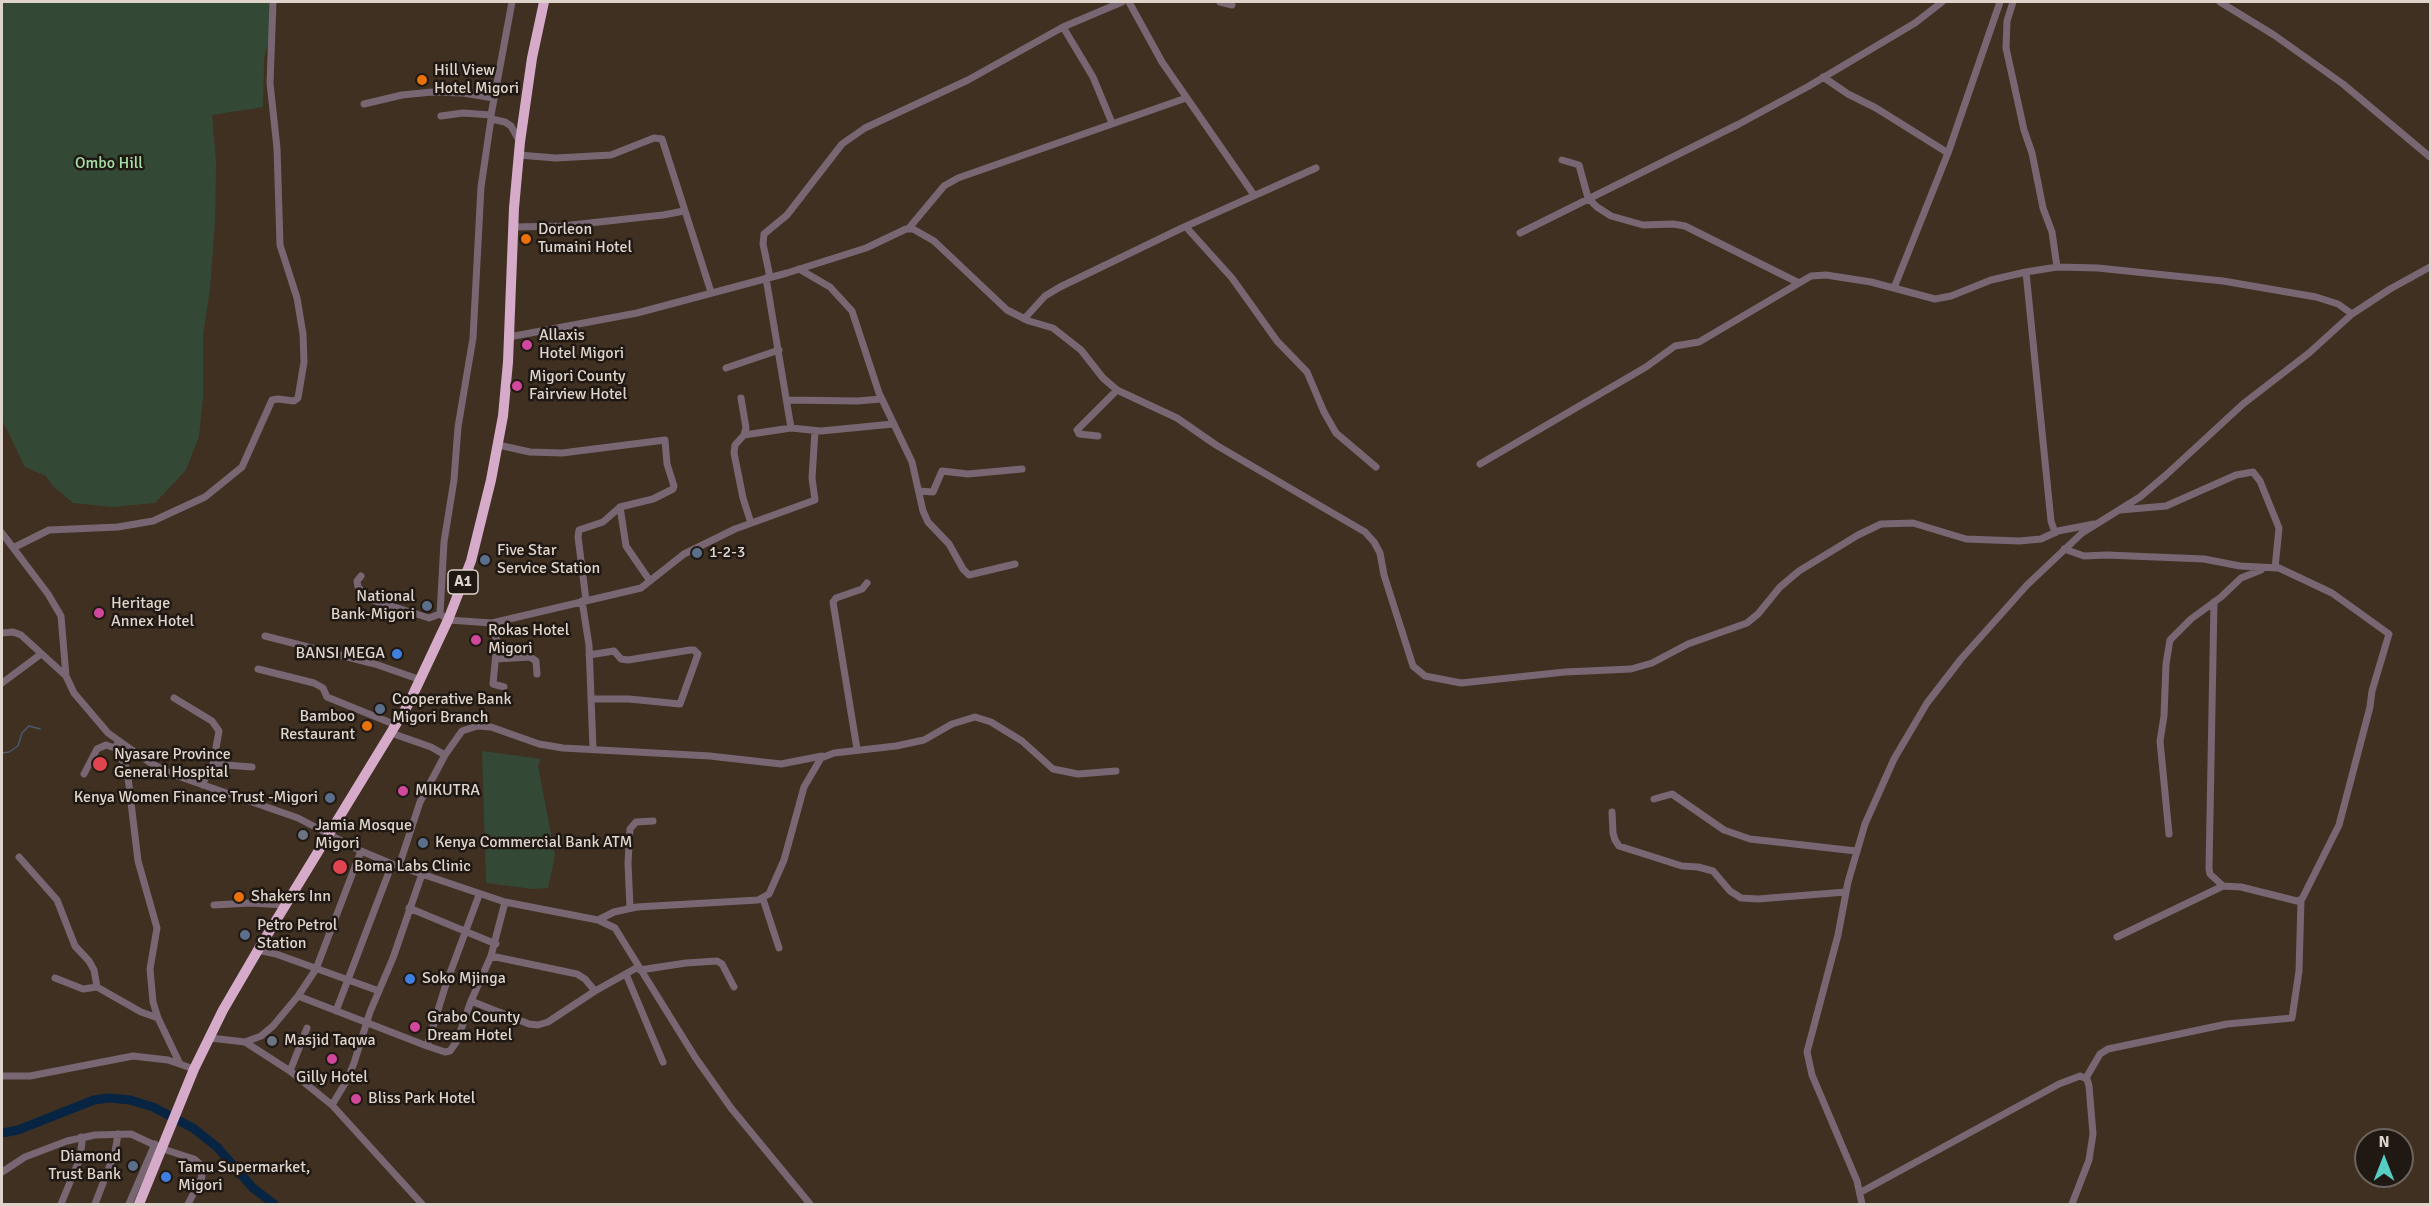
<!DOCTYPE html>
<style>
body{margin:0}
#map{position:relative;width:2432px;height:1206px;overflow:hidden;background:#3f3022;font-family:Signika,sans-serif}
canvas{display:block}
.frame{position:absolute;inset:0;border:3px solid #ded4cb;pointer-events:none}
.north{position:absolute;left:2354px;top:1128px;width:60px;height:60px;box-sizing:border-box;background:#201913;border:2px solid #6c645d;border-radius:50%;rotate:0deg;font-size:16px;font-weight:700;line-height:24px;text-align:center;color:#ded4cb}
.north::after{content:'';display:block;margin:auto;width:21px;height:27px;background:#56cec4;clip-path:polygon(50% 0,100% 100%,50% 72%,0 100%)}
</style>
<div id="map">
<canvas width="2432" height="1206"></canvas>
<div class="frame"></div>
<div class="north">N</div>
</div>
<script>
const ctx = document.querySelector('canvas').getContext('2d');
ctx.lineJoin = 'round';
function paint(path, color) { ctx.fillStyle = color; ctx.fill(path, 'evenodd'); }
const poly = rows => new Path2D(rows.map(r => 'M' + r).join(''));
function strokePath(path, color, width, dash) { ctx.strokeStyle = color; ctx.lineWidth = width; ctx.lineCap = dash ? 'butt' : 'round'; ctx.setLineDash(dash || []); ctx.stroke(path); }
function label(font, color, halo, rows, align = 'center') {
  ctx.font = font + ' Signika,sans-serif'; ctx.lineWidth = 5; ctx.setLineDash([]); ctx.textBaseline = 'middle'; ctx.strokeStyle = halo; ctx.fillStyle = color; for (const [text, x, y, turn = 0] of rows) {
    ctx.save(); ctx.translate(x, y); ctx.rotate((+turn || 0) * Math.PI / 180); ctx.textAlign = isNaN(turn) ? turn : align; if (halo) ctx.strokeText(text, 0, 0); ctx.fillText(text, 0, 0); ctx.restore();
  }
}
paint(poly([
 [2,2,274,2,272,29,264,58,263,107,212,115,216,161,215,223,210,289,203,335,203,398,199,436,186,470,155,503,112,507,73,503,52,485,46,476,25,467,2,420],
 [482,751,541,759,538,766,555,855,548,888,533,889,486,883]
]), '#344935');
strokePath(poly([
 [2,753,9,752,18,746,22,733,29,726,40,729]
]), '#485a6c', 1.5);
strokePath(poly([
 [2,1133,18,1130,94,1100,109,1098,130,1100,153,1107,193,1128,217,1147,253,1188,274,1204]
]), '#072543', 9);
strokePath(poly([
 [1129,2,1162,62,1254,195],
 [1220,2,1232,5],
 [2013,2,2007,21,2006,48,2024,130,2032,153,2043,208,2052,232,2057,267],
 [2220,2,2274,35,2343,84,2430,157],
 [1823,77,1848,94,1876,108,1948,153,1894,288],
 [364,104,402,95,432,92,463,93,494,98],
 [491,115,512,2],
 [441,116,463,113,491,115,491,119,505,122,511,126,520,142],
 [491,119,481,187,473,338,458,427,454,480,444,542,440,614,448,620,492,623,641,588,684,554,735,529,815,500,812,478,815,431],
 [1112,123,1093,77,1063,27,1122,2],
 [1948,153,2000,2],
 [518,155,556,158,611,155,654,138,662,139,711,292],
 [1562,160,1579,165,1588,198,1597,207,1611,216,1643,225,1673,224,1685,226,1797,282],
 [514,227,562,226,663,215,684,211],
 [1186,227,1232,278,1277,341,1307,372,1324,412,1336,433,1376,467],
 [909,228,944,186,958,178,1186,98],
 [1520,233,1739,124,1809,86,1915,23,1942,2],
 [799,269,830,287,852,311,879,393,912,462,923,511,928,522,949,544,963,569,969,575,1015,564],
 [2026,272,2051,521,2055,533],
 [770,277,763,244,764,234,787,215,842,144,865,128,968,80,1063,27],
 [766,278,791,428],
 [1024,319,1045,296,1060,287,1182,228,1316,168],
 [509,337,637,313,787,273,866,248,906,229,913,229,934,241,1007,310,1029,321,1053,328,1081,350,1103,378,1117,390,1177,418,1216,445,1365,532,1374,542,1380,553,1384,575,1413,666,1425,676,1461,683,1565,672,1631,669,1652,663,1688,644,1747,623,1758,614,1780,587,1799,571,1858,535,1881,524,1913,523,1966,539,2019,541,2041,539,2058,531,2094,524],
 [726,368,779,350],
 [741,398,746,428,744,435,735,445,734,453,743,498,751,523],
 [788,400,858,401,881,399],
 [744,435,791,428,821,431,893,424],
 [1098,436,1079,434,1077,430,1117,390],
 [498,445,530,452,562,453,665,440,667,464,674,486,673,489,653,499,620,507,603,522,579,530,578,537,586,600],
 [1480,464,1646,367,1675,346,1699,342,1811,276,1826,275,1871,282,1935,299,1951,296,1991,280,2026,272,2057,267,2098,268,2223,281,2316,297,2338,304,2352,314],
 [919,491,933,492,942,471,968,474,1022,469],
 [620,507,626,546,650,581],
 [2120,510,2166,506,2236,475,2253,472,2260,481,2279,528,2275,568],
 [2,533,48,594,61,616,66,676,74,693,108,733,149,762,172,774,298,818,361,851,392,864,505,902,598,920,615,928,695,1057,731,1108,810,1204],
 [15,547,49,530,118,527,153,521,205,497,242,467,272,400,278,399,294,401,298,398,304,362,303,334,297,298,280,245,277,148,270,83,273,2],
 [2064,549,2084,556,2107,555,2204,559,2240,566,2279,568,2332,593,2389,634,2372,691,2370,707,2339,825,2302,899,2297,901,2241,887,2223,886,2117,937],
 [361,576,357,581,358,587,369,599,429,618,440,614],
 [582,601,589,645,593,749],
 [2214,602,2209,869,2210,874,2223,886],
 [492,623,497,642,493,684,504,687],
 [2,633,13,632,21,635,66,676],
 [265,636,375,664,421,680],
 [589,655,614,651,621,659,628,660,690,650,694,650,698,654,680,704,629,699,591,699],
 [496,659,530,657,536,661,537,674],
 [258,669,314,683,323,688,327,697,396,725],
 [2,683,41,654],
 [174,698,212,721,219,731,213,764,202,785],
 [391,733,431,747,445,755,462,731,477,726,491,727,539,744,563,748,710,756,781,764,822,756],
 [119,741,115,748,127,769,138,861,157,928,150,969,153,1002,158,1018,180,1064],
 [857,749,833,602,836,598,862,589,867,583],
 [213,764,252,767],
 [84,774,97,749,106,745,115,748],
 [1654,799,1672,794,1724,830,1750,839,1856,851],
 [1612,812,1613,833,1615,840,1619,846,1682,866,1698,867,1713,871,1730,891,1741,898,1758,899,1846,892],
 [2169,834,2160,741,2164,716,2166,664,2170,640,2191,619,2221,597,2241,578,2261,570],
 [19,857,57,900,75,946,89,961,94,970,97,987,141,1012,158,1018],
 [399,866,420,802,445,755],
 [763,899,779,948],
 [214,905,250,903,285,905],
 [409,908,496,944],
 [630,908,628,863,630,829,636,822,653,821],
 [598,920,614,912,637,907,758,900,769,894,784,860,804,787,821,758,834,753,896,746,924,740,952,724,975,717,991,722,1022,741,1053,769,1078,774,1116,771],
 [258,950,276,954,379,991],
 [491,956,577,974,585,979,595,991],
 [640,970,686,963,717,961,722,964,734,987],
 [626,974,663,1062],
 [55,978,83,989,97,987],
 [298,996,427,1046,445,1052,450,1051,457,1041,471,1001,491,956,505,902],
 [471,1001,529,1024,538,1025,548,1022,595,991,638,967],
 [336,1011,392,864],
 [210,1038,245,1042,290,1071,332,1105,422,1204],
 [245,1042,261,1036,273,1026,298,996,316,969,361,851],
 [427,1046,446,984,479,895],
 [290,1071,307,1028],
 [2,1076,30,1076,133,1056,168,1060,194,1069],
 [2086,1078,2100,1054,2108,1049,2227,1024,2292,1018,2299,971,2301,900],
 [332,1105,347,1080,354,1063,370,1012,393,958,422,874],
 [2,1172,25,1157,67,1141,95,1135,131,1134,163,1149,194,1159,200,1164,202,1177,188,1204],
 [1861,1192,2059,1084,2080,1076,2087,1079,2089,1086,2093,1134,2089,1160,2072,1204],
 [61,1204,80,1158,82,1142,81,1137],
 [95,1204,115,1152,118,1134],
 [129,1204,155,1144],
 [1862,1204,1857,1181,1812,1075,1807,1052,1838,935,1848,882,1865,824,1894,759,1927,703,1961,659,2027,585,2082,533,2140,497,2166,475,2243,404,2309,353,2352,314,2390,289,2430,267]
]), '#786672', 7);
strokePath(poly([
 [139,1204,194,1069,223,1010,258,950,409,703,448,620,471,561,491,480,503,416,508,362,514,208,520,142,532,58,544,2]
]), '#d6aac9', 10);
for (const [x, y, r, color] of [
 [422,80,6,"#e8710a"],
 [526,239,6,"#e8710a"],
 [527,345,6,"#d1479c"],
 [517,386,6,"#d1479c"],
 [697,553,6,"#5c6f8a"],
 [485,560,6,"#5c6f8a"],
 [427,606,6,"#5c6f8a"],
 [99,613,6,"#d1479c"],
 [476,640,6,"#d1479c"],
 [397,654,6,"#3f7fe0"],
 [380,709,6,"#5c6f8a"],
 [367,726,6,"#e8710a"],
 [100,764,8,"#e0444e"],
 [403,791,6,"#d1479c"],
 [330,798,6,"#5c6f8a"],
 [303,835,6,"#6b7280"],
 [423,843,6,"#5c6f8a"],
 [340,867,8,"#e0444e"],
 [239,897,6,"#e8710a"],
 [245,935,6,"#5c6f8a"],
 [410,979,6,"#3f7fe0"],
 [415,1027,6,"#d1479c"],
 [272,1041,6,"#6b7280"],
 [332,1059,6,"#d1479c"],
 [356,1099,6,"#d1479c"],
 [133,1166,6,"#5c6f8a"],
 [166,1177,6,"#3f7fe0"]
]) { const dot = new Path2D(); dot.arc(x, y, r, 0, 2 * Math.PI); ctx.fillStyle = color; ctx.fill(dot); strokePath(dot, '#201913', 2); }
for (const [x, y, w] of [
 [463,582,30]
]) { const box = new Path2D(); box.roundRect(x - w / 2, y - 12, w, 24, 4.5); ctx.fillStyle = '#201913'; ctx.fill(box); strokePath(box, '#ded4cb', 1.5); }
label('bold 15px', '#ded4cb', null, [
 ["A1",463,582]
]);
label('16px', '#ded4cb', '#201913', [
 ["Hill View",434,71],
 ["Hotel Migori",434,89],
 ["Dorleon",538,230],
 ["Tumaini Hotel",538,248],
 ["Allaxis",539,336],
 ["Hotel Migori",539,354],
 ["Migori County",529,377],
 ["Fairview Hotel",529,395],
 ["Five Star",497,551],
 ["Service Station",497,569],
 ["1-2-3",709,553],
 ["National",415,597,"right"],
 ["Bank-Migori",415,615,"right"],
 ["Heritage",111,604],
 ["Annex Hotel",111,622],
 ["Rokas Hotel",488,631],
 ["Migori",488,649],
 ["BANSI MEGA",385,654,"right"],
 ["Cooperative Bank",392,700],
 ["Migori Branch",392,718],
 ["Bamboo",355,717,"right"],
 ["Restaurant",355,735,"right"],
 ["Nyasare Province",114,755],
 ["General Hospital",114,773],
 ["MIKUTRA",415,791],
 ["Kenya Women Finance Trust -Migori",318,798,"right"],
 ["Jamia Mosque",315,826],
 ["Migori",315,844],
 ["Kenya Commercial Bank ATM",435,843],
 ["Boma Labs Clinic",354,867],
 ["Shakers Inn",251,897],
 ["Petro Petrol",257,926],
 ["Station",257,944],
 ["Soko Mjinga",422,979],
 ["Grabo County",427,1018],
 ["Dream Hotel",427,1036],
 ["Masjid Taqwa",284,1041],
 ["Gilly Hotel",332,1078,"center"],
 ["Bliss Park Hotel",368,1099],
 ["Diamond",121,1157,"right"],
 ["Trust Bank",121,1175,"right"],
 ["Tamu Supermarket,",178,1168],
 ["Migori",178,1186]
], 'left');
label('16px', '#a7e0a8', '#201913', [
 ["Ombo Hill",109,164]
]);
</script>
